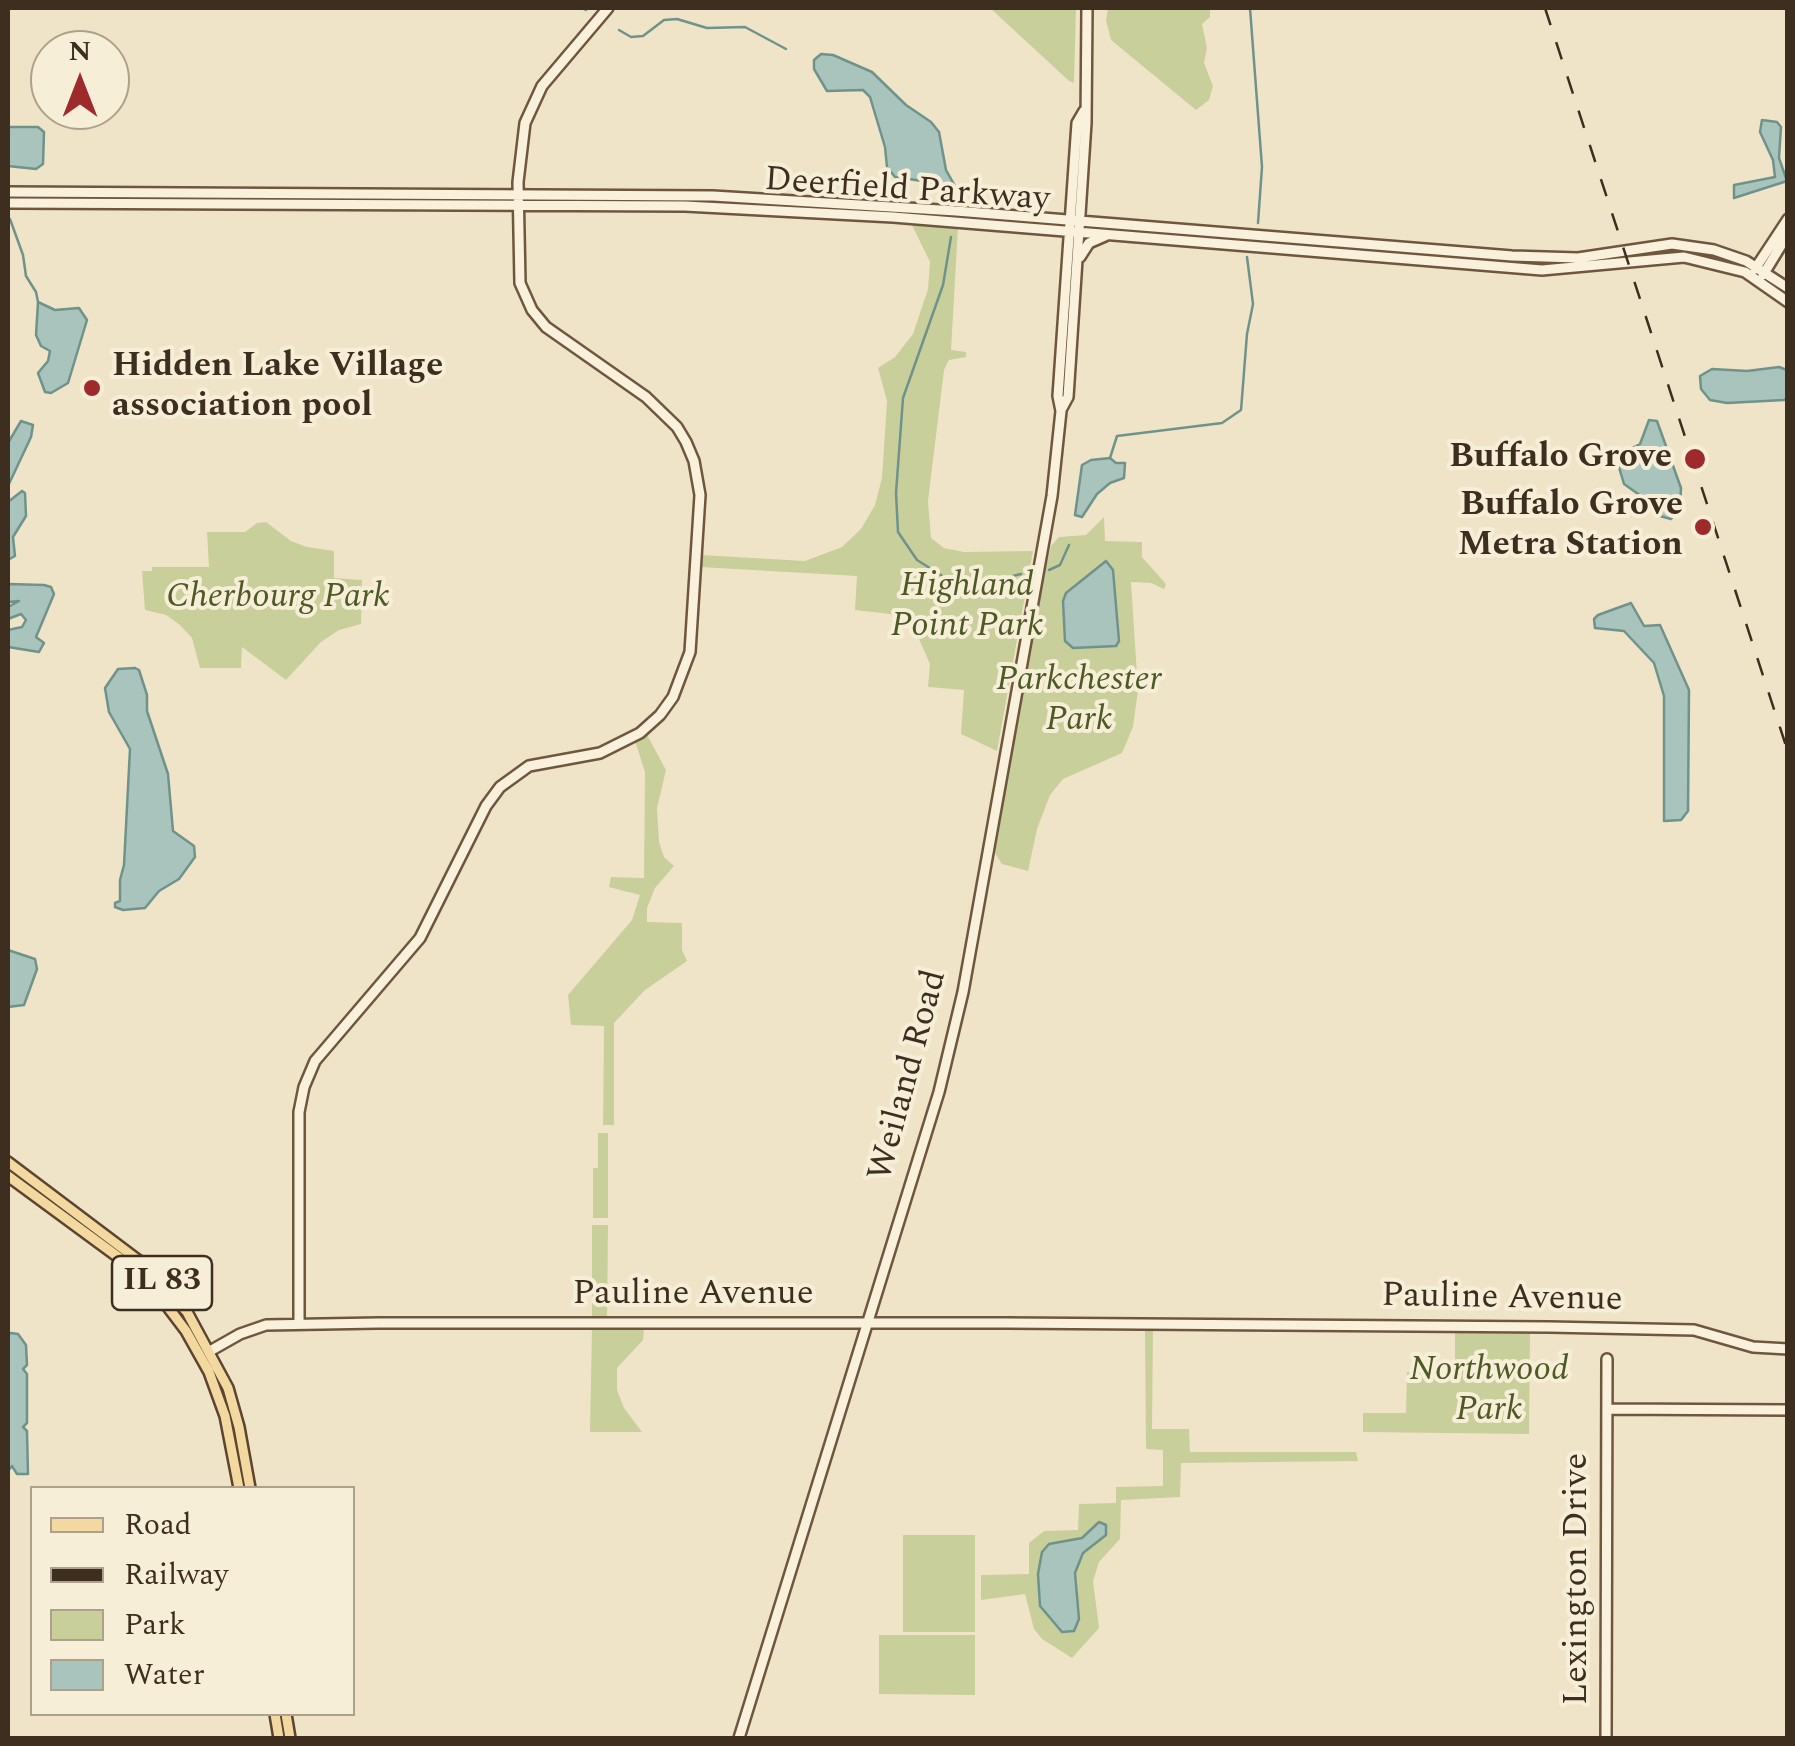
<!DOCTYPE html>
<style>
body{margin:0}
#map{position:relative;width:1795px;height:1746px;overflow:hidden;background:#f0e4c8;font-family:Spectral,serif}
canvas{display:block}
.frame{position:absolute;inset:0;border:10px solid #3d2e20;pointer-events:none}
.legend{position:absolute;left:30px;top:1486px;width:325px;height:230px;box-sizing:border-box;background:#f7eed8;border:2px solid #ada18e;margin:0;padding:12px 18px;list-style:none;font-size:30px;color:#3d2e20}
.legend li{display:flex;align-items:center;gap:20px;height:50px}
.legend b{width:50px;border:2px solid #ada18e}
.north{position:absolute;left:30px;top:30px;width:100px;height:100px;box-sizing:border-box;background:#f7eed8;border:2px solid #ada18e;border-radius:50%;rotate:0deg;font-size:28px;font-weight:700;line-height:40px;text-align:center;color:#3d2e20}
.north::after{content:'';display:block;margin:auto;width:35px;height:45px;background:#9e2a2b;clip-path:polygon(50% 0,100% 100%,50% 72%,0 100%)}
</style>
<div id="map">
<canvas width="1795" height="1746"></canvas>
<div class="frame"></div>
<ul class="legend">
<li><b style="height:12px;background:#f3d9a0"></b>Road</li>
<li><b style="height:12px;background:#3d2e20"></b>Railway</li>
<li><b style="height:28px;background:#c9cf9b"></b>Park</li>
<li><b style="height:28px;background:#a9c4bc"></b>Water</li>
</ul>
<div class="north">N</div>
</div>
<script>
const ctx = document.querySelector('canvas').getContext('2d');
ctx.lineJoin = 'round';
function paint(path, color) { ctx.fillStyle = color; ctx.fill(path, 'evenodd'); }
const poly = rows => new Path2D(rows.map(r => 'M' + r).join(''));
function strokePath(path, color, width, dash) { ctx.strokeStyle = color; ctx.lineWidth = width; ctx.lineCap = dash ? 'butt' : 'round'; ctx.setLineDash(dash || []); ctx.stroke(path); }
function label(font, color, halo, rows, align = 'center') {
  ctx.font = font + ' Spectral,serif'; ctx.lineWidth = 8; ctx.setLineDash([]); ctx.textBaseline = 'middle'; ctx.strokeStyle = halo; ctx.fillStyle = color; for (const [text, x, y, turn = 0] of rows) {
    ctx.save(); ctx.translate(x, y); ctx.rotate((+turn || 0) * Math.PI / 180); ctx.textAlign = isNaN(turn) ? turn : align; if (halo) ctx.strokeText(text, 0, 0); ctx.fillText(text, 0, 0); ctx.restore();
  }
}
paint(poly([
 [990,8,1076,8,1074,83,1069,81],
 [1108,8,1210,8,1210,17,1202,24,1207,48,1204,63,1213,86,1209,100,1196,110,1111,40,1106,20],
 [911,223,958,227,951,350,966,352,966,357,949,360,944,370,928,501,931,538,944,548,964,552,1033,551,997,751,961,734,964,690,928,687,930,664,915,630,890,614,855,610,857,576,700,567,701,555,805,561,842,547,861,529,875,505,882,478,887,401,878,368,895,357,913,334,928,289,930,262],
 [1104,517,1105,541,1142,542,1142,557,1166,584,1164,589,1151,583,1131,582,1138,690,1133,727,1122,753,1063,779,1050,795,1037,829,1028,871,1002,864,995,853,1035,615,1051,546,1059,537,1086,535],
 [266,522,291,541,307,547,334,551,334,578,362,580,361,624,339,630,321,642,286,680,242,647,241,668,200,668,192,638,180,625,166,615,145,610,142,571,152,571,152,567,209,567,207,532,245,532,257,523],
 [646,733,666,770,657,808,659,842,664,857,674,866,655,888,647,908,647,922,682,923,682,950,687,961,645,990,614,1023,614,1125,603,1125,604,1026,571,1025,568,995,632,920,640,895,609,887,611,877,644,878,645,772,635,741],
 [598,1133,608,1133,608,1218,593,1218,593,1168,598,1168],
 [592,1225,608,1225,607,1317,592,1317],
 [592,1327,644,1328,643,1340,617,1368,617,1390,624,1408,642,1432,590,1432],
 [1145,1329,1153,1329,1152,1429,1189,1429,1190,1452,1356,1452,1358,1461,1181,1463,1180,1497,1121,1500,1120,1539,1099,1562,1093,1581,1099,1628,1072,1658,1042,1639,1034,1629,1025,1594,981,1600,981,1575,1029,1574,1029,1543,1044,1531,1078,1530,1079,1504,1116,1503,1116,1487,1163,1486,1163,1450,1146,1449],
 [1455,1331,1530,1332,1529,1434,1363,1432,1363,1413,1406,1413,1407,1372,1455,1373],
 [903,1535,975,1535,975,1632,903,1632],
 [879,1635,975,1635,975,1695,879,1694]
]), '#c9cf9b');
const water = poly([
 [821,54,833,55,872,72,906,105,931,122,939,132,946,170,955,186,953,190,943,184,895,177,887,167,885,147,870,97,863,90,827,91,814,69,814,60,821,54],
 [1762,120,1777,122,1781,127,1779,158,1787,181,1734,198,1734,185,1775,177,1773,160,1760,132,1762,120],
 [8,127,38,127,44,132,43,164,36,169,8,166,8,127],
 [38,302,55,310,79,308,87,320,68,383,51,393,45,392,38,373,48,361,50,351,41,346,36,335,38,302],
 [1779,367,1787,370,1787,398,1784,400,1727,403,1710,400,1701,389,1700,376,1712,369,1747,371,1779,367],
 [1649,420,1657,421,1681,488,1680,506,1671,519,1656,515,1648,501,1624,484,1618,464,1619,455,1640,444,1649,420],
 [21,421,33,425,31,437,8,486,8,443,21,421],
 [1110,458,1116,463,1125,463,1124,478,1110,483,1097,494,1082,517,1075,515,1082,465,1091,460,1110,458],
 [22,491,25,493,26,516,13,537,15,556,8,560,8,502,22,491],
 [1106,561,1113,570,1119,641,1116,646,1073,648,1065,641,1063,601,1066,593,1106,561],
 [8,584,44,585,51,587,54,594,36,637,44,643,39,652,8,647,8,630,22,627,26,620,21,614,8,619,8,607,19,601,8,602,8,584],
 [1631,603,1644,626,1660,625,1689,690,1688,811,1681,820,1664,821,1664,696,1654,663,1624,631,1595,628,1594,619,1598,615,1631,603],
 [135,668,139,670,147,695,147,711,168,774,173,831,194,846,195,857,179,879,159,891,145,908,123,910,115,907,115,903,120,901,120,880,124,865,130,749,109,712,105,688,118,669,135,668],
 [8,950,35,959,37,969,24,1005,8,1007,8,950],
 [11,1333,18,1334,26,1345,27,1365,23,1369,27,1374,27,1423,23,1427,27,1431,28,1474,17,1474,12,1466,8,1471,8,1334,11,1333],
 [1099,1522,1106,1525,1106,1535,1083,1553,1075,1573,1079,1619,1074,1631,1062,1632,1040,1606,1038,1574,1042,1552,1049,1544,1082,1538,1099,1522]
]);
paint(water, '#a9c4bc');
strokePath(water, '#6f938a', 2.5);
strokePath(poly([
 [582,8,586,10],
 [1250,8,1262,167,1258,223],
 [619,30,631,37,643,36,664,20,677,19,707,28,745,27,786,49],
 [949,197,949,189],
 [10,219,23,255,26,276,36,292,38,302],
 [951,237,943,285,903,398,896,493,898,532,917,560,944,577,980,584,1021,574],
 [1110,458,1117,436,1222,423,1241,410,1247,334,1253,304,1247,257],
 [1049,570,1060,565,1069,545]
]), '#6f938a', 2.5);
const secondary = poly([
 [8,192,713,196,956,211,1512,256,1578,258,1672,244,1714,250,1746,261,1788,288],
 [8,203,685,206,893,217,1542,270,1684,257,1745,272,1788,302],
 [1080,257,1089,243,1105,236],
 [1755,269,1788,219],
 [1763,275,1788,234],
 [1062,408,1068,397,1086,123,1087,8],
 [299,1324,299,1112,304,1087,315,1061,420,938,486,806,500,787,529,766,600,753,640,733,660,715,673,697,690,652,700,495,694,461,686,442,677,427,646,397,546,327,532,310,520,283,518,182,525,123,542,86,608,8],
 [210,1351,240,1334,266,1325,378,1323,1006,1323,1549,1327,1694,1330,1753,1347,1788,1349],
 [1607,1409,1788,1410],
 [739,1738,939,1092,963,992,1052,496,1061,411,1058,396,1077,123,1084,111],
 [1606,1738,1607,1359]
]);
const primary = poly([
 [8,1162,138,1260,187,1312,228,1388,239,1427,250,1488],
 [8,1176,125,1262,158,1294,186,1331,209,1372,225,1416,239,1488],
 [275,1714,279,1738],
 [286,1714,290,1738]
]);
strokePath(secondary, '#6f573f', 14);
strokePath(primary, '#5b4430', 14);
strokePath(secondary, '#faf1dc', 9);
strokePath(primary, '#f3d9a0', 9);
strokePath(poly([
 [1545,8,1788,752]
]), '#3d2e20', 2.5, [18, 18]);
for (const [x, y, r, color] of [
 [92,388,10,"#9e2a2b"],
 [1695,459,12,"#9e2a2b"],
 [1703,527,10,"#9e2a2b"]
]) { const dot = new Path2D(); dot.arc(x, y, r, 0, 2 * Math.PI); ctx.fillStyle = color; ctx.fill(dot); strokePath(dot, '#f7eed8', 4); }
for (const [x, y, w] of [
 [162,1283,100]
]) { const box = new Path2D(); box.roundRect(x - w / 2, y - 27, w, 54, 8); ctx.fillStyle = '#f7eed8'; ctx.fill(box); strokePath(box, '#3d2e20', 2.5); }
label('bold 32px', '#3d2e20', null, [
 ["IL 83",162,1283]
]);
label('35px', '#3d2e20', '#f7eed8', [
 ["Deerfield Parkway",907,192,4],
 ["Weiland Road",910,1076,-75],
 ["Pauline Avenue",693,1296],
 ["Pauline Avenue",1502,1300,1],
 ["Lexington Drive",1579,1579,-90]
]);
label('bold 35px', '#3d2e20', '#f7eed8', [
 ["Hidden Lake Village",112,368,"left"],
 ["association pool",112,408,"left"],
 ["Buffalo Grove",1672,459],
 ["Buffalo Grove",1683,507],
 ["Metra Station",1683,547]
], 'right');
label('italic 35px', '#4d5a26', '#f7eed8', [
 ["Highland",967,588],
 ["Point Park",967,628],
 ["Cherbourg Park",278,599],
 ["Parkchester",1079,682],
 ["Park",1079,722],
 ["Northwood",1489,1372],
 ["Park",1489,1412]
]);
</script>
